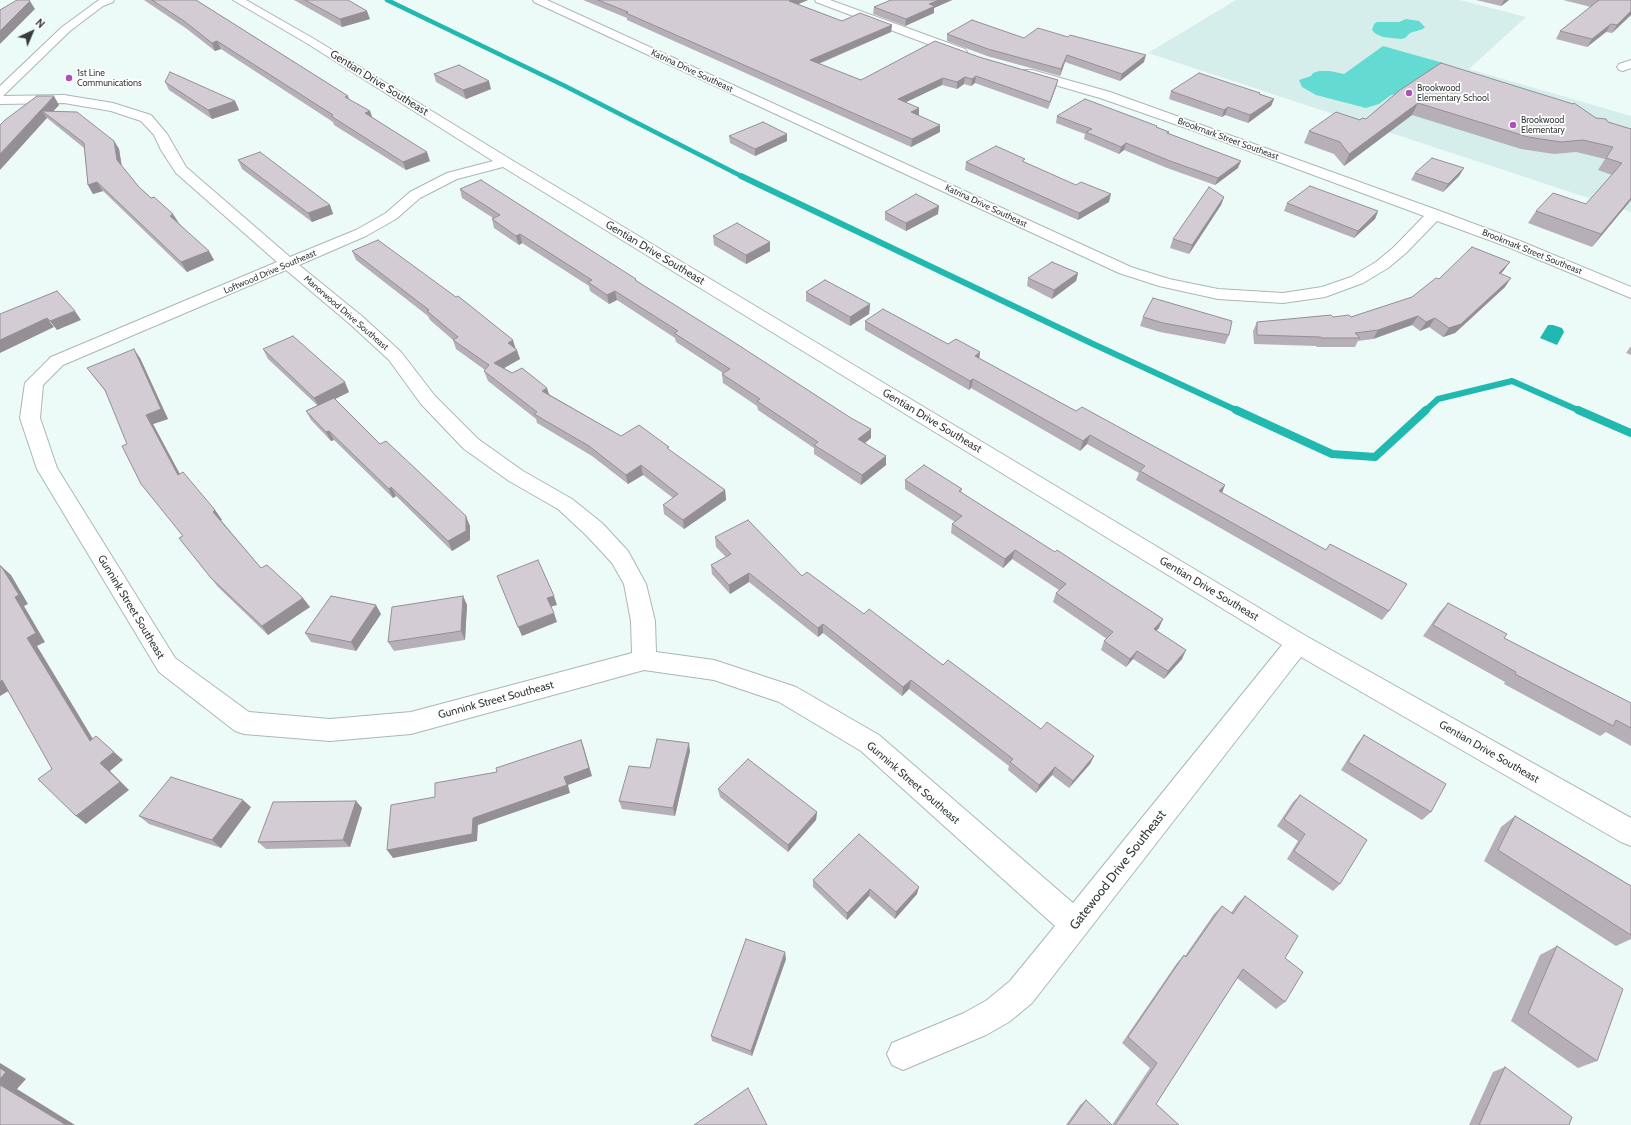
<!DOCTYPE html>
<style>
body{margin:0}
#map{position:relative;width:1631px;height:1125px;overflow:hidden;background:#ecfaf8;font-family:Cabin,sans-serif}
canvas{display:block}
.north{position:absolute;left:12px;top:12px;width:40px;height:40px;-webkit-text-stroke:3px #fff;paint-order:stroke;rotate:44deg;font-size:11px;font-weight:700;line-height:16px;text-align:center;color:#363c3b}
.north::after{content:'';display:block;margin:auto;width:14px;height:18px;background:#363c3b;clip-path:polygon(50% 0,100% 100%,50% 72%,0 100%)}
</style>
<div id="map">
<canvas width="1631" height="1125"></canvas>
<div class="north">N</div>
</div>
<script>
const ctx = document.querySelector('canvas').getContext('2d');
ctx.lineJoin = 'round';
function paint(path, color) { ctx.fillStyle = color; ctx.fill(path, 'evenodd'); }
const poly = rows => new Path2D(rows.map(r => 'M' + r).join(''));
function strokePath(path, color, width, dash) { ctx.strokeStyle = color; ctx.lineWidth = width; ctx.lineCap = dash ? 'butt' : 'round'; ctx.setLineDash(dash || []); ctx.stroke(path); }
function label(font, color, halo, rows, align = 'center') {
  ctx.font = font + ' Cabin,sans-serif'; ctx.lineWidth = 3.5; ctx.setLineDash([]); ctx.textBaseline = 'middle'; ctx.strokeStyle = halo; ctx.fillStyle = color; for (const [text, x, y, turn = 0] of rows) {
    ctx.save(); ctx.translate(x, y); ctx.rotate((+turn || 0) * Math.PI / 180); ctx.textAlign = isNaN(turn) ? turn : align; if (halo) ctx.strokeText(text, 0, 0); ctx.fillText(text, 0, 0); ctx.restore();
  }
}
paint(poly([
 [1236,0,1460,0,1526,17,1469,69,1631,116,1631,212,1148,53]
]), '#d6eeeb');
paint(poly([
 [1406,19,1419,21,1425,27,1423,29,1410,33,1405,38,1401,39,1383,37,1376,34,1372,30,1374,24,1377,22,1399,22],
 [1383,46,1443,63,1406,95,1398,94,1391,95,1379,104,1366,108,1316,95,1302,87,1299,80,1311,76,1313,73,1319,71,1330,71,1344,74]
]), '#63dad2');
paint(poly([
 [1548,325,1553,325,1562,328,1564,332,1557,345,1540,338]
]), '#21b8b0');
strokePath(poly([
 [387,0,565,86,743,177]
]), '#21b8b0', 4.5);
strokePath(poly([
 [741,176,1091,343,1238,411],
 [1425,411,1438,399,1512,381,1580,411]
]), '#21b8b0', 6);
strokePath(poly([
 [1236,410,1332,454,1375,457,1426,410],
 [1578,410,1631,433]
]), '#21b8b0', 8);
const minor = poly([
 [99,0,114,0,113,2,103,6,70,31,3,96,64,95,113,103,151,115,167,134,186,167,290,257,356,230,386,213,410,192,447,173,493,161,308,44,233,0,246,0,316,40,510,159,1306,636,1631,818,1631,846,1621,842,1301,657,1032,1003,1009,1022,986,1035,903,1070,892,1065,887,1054,892,1043,964,1013,987,1000,1010,981,1055,926,861,751,779,702,714,680,644,670,411,734,330,741,244,734,235,731,159,672,37,469,20,418,25,383,51,357,277,262,176,173,161,150,154,135,141,121,111,111,64,103,0,104,0,86,62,27,99,0],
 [503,167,1282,645,1073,903,879,735,796,687,714,660,656,652,655,621,646,584,628,551,602,523,572,499,523,471,478,439,435,396,401,352,363,317,299,265,366,236,396,219,420,198,457,179,503,167],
 [286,270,351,325,389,360,421,404,464,449,509,481,558,509,586,535,612,563,624,584,631,621,632,653,411,712,330,719,249,712,175,658,57,468,40,418,43,385,63,365,286,270],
 [533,0,547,0,1131,267,1169,279,1218,289,1283,293,1322,287,1351,277,1376,262,1394,247,1424,216,1203,134,1100,98,1024,76,1022,73,1024,70,1032,70,1110,92,1440,211,1520,241,1631,287,1631,298,1508,247,1437,221,1406,253,1388,268,1363,283,1325,297,1283,303,1218,299,1159,286,1119,273,534,2,533,0],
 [815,0,830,0,965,49,967,52,965,55,957,55,816,2,815,0],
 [1631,60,1631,68,1623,71,1619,70,1617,67,1619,64,1631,60]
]);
strokePath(minor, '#aab7b6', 2);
paint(minor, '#fff');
paint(poly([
 [144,0,196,0,348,96,350,100,370,111,372,117,430,161,406,170,334,125,333,122,221,49,215,51,187,29],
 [294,0,348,0,370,19,342,27],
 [583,0,808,0,798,4,842,21,892,25,891,32,819,64,861,80,979,57,1058,80,1056,87,1048,109,975,83,971,86,964,84,957,89,942,85,906,102,919,116,940,132,911,147,627,20,627,18],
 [888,0,952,0,934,8,934,13,905,26,873,14,874,7,890,1],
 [1476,0,1509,0,1501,6],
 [1563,0,1631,0,1631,15,1612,33,1606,32,1587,47,1556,39,1560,31,1591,7],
 [947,34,1024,38,1144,62,1120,81,1065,62,1060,76,987,56,947,41],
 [434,74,491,89,466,99,436,82],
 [165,82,235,101,239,110,212,119,169,90],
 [1400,90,1596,118,1631,129,1631,200,1592,247,1528,223,1536,211,1586,204,1612,175,1598,170,1605,159,1576,152,1554,154,1521,149,1412,115,1344,166,1334,154,1304,143,1309,131,1360,120,1366,119],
 [1171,91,1260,93,1260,94,1274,99,1271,106,1248,123,1225,115,1222,117,1169,99],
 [59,105,53,111,114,141,119,149,122,166,139,187,179,223,214,260,187,272,103,191,93,194,88,185,84,148,47,118,0,125],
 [1057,116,1157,127,1169,132,1168,133,1238,168,1215,185,1167,168,1124,150,1119,154,1084,139,1085,134,1056,123],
 [787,134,787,141,755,156,730,143,729,136],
 [238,160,330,205,333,214,312,222,242,169],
 [966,162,1024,162,1109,202,1078,220,965,170],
 [1464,168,1459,176,1443,192,1411,180,1415,173],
 [460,189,637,281,871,438,865,443,886,465,861,485,814,454,814,448,758,410,757,406,723,383,722,374,723,373,676,342,675,338,617,300,609,304,590,291,589,286,522,243,519,245,494,228,492,219,493,218,462,198],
 [1224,197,1221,205,1189,254,1170,248,1173,239],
 [1287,203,1378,211,1375,219,1354,238,1284,211],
 [885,212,938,214,906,231,885,220],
 [713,236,770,242,770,251,746,264,714,245],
 [352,251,515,349,520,359,504,368,621,436,669,450,725,490,726,500,684,529,664,514,663,505,673,498,643,475,628,484,592,456,537,423,536,419,488,381,484,371,485,370,456,349,453,340,430,320,428,316,356,260],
 [1504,270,1501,274,1505,287,1455,333,1443,337,1429,327,1420,331,1412,325,1373,339,1358,341,1355,347,1317,347,1316,346,1254,344,1253,331,1257,322,1333,317,1351,317,1412,297,1439,279],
 [1078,273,1076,281,1052,299,1027,286,1028,278],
 [806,292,870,304,869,314,850,326,806,301],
 [1143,317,1229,335,1225,344,1160,332,1140,326],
 [865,321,948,344,979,359,1076,411,1225,485,1222,493,1389,611,1382,620,1136,480,1139,473,1087,444,1080,451,971,388,969,390,865,330],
 [1631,346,1631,355,1626,353],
 [263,349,349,392,335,399,380,444,470,526,470,540,452,551,396,496,393,498,334,440,331,441,311,420,306,411,317,405,268,359],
 [140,358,168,419,153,424,180,474,215,510,222,520,221,520,261,568,310,607,268,635,218,587,179,538,183,536,105,391,87,368],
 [905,480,962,489,961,492,1159,628,1156,631,1182,659,1164,679,1133,659,1126,667,1101,650,1104,641,1107,639,1053,602,1056,593,1059,590,1012,559,1003,568,951,533,952,524,955,522,905,489],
 [715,537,802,576,864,614,1041,729,1094,756,1090,764,1069,788,1052,775,1036,793,1008,770,1009,766,909,689,902,696,823,633,818,637,749,582,730,594,712,574,711,565,726,557,716,547],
 [463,596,467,605,465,640,394,651,388,642],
 [1448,603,1504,638,1631,703,1631,746,1606,732,1600,736,1504,684,1505,682,1423,636,1439,613],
 [381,614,356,651,311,642,305,633],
 [1364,735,1431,812,1422,820,1341,770,1357,744],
 [690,751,675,816,622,809,619,801,650,768],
 [718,789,817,812,816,820,788,852,720,797],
 [1300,795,1340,884,1333,891,1287,859,1298,841,1277,826,1293,802],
 [356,801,362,808,350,847,266,849,258,842],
 [251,807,221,848,149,824,139,816],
 [1515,816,1631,886,1631,939,1616,946,1484,861,1501,827],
 [813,880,917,894,895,919,869,896,847,920,813,887],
 [1245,896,1285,958,1285,1002,1276,1009,1237,978,1156,1104,1179,1125,1066,1125,1080,1105,1086,1100,1112,1125,1150,1068,1122,1043,1177,963,1184,955,1185,956,1214,914,1222,906,1231,913,1237,904],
 [1557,946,1597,1061,1578,1068,1511,1021,1540,955],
 [786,959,752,1056,712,1041,711,1036],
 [1505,1067,1569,1125,1469,1125,1493,1072]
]), '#b6afb7');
paint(poly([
 [792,0,808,0,789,8,789,1],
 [939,0,952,0,934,8,934,13,905,26,906,19,929,4],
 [1504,0,1509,0,1501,6],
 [30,1,35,9,0,44,0,31],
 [367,11,370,19,342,27,340,19],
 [1631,11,1631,15,1612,33,1617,25],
 [1611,24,1606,32,1587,47,1592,39],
 [892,25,891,32,810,67,810,60],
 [217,41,221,49,215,51,212,43],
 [1067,55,1065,62,1060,76,1061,69],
 [1146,55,1144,62,1120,81,1122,74],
 [976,76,975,83,971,86,972,79],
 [965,77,964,84,957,89,957,82],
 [943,78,942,85,898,106,898,99],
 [1058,80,1056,87,1048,109,1050,102],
 [489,81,491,89,466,99,463,90],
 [54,96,59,105,49,116,42,111,47,118,0,170,0,154],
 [1274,99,1271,106,1248,123,1250,115],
 [235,101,239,110,212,119,208,110],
 [1418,103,1412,115,1344,166,1349,154],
 [1228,107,1225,115,1222,117,1224,110],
 [919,108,919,116,911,112],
 [370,111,373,120,365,113],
 [940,125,940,132,911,147,912,139],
 [787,134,787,141,755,156,755,149],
 [114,141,119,149,122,169,117,160],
 [1126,143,1124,150,1119,154,1121,147],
 [427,152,430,161,406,170,403,162],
 [1241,161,1238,168,1215,185,1218,178],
 [1464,168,1459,176,1443,192,1448,184],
 [97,182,103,191,93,194,88,185],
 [1111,194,1109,202,1078,220,1079,213],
 [1224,197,1221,205,1189,254,1192,245],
 [1631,198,1631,200,1592,247,1601,234],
 [330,205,333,214,312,222,308,213],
 [939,206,938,214,906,231,906,223],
 [1378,211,1375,219,1354,238,1358,231],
 [173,214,179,223,170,216],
 [520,234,522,243,519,245,516,236],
 [770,242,770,251,746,264,746,255],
 [209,251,214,260,187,272,181,262],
 [1510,262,1504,270,1493,282,1499,273],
 [1078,273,1076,281,1052,299,1054,290],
 [1511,278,1505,287,1455,333,1443,337,1449,328],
 [615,291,617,300,609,304,607,295],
 [870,304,869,314,850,326,850,317],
 [75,311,81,320,57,330,50,321],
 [1418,316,1412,325,1373,339,1378,330],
 [47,318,54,327,0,353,0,340],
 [1435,318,1429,327,1420,331,1426,322],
 [513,340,516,350,508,343],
 [134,349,140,358,168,419,153,424,185,484,178,475,146,415],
 [517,350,520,359,497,372,494,363],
 [980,352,979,362,975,356],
 [973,379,971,388,969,390,970,381],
 [345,382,349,392,319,407,314,398],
 [547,388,550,397,542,391],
 [871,429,871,438,858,448,858,439],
 [329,431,334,440,331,441,326,432],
 [1090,435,1087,444,1080,451,1083,441],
 [886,456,886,465,861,485,862,475],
 [641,465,643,475,628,484,626,475],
 [1225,485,1221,495,1219,491],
 [391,487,396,496,393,498,389,489],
 [725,490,726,500,684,529,683,520],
 [215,510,222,520,220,521,213,512],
 [466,516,470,526,470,540,452,551,448,541],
 [1015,550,1012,559,1003,568,1005,559],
 [1,566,11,575,28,604,24,606,45,642,37,646,99,749,90,741,27,638],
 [749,573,749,582,730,594,729,585],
 [463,596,467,605,465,640,461,631],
 [554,596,557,605,550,607,547,598],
 [303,598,310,607,268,635,262,626],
 [376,605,381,614,356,651,351,642],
 [554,613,557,622,522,636,518,627],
 [1163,619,1159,628,1150,638,1154,629],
 [823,624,823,633,818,637,818,628],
 [1186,650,1182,659,1164,679,1168,671],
 [1137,651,1133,659,1126,667,1130,659],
 [2,680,12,689,0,696,0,682],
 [911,680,909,689,902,696,903,687],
 [96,736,123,760,110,771,129,790,86,824,76,816,100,763],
 [581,740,584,748,592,776,568,785,570,793,478,825,477,841,393,858,387,850,473,818],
 [689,743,690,751,675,816,673,808],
 [1094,756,1090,764,1069,788,1073,781],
 [1055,767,1052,775,1036,793,1039,785],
 [243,800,251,807,221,848,212,840],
 [356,801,362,808,350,847,343,840],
 [817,812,816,820,788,852,788,845],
 [919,887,917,894,895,919,896,912],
 [870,889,869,896,847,920,847,913],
 [785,952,786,959,752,1056,751,1051],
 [0,1063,26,1079,17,1089,75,1125,66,1125,0,1085]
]), '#948f95');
const building = poly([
 [17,0,29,0,30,1,0,31,0,10,17,0],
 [152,0,196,0,348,96,345,97,370,111,365,113,427,152,403,162,331,116,333,115,217,41,212,43,184,21,152,0],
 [305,0,348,0,367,11,340,19,305,0],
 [598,0,792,0,789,1,842,21,860,13,892,25,810,60,861,80,935,41,979,57,1058,80,1050,102,976,76,972,79,965,77,957,82,943,78,898,99,919,108,911,112,940,125,912,139,626,13,628,12,598,0],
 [891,0,939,0,929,4,935,6,906,19,874,7,891,0],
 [1598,0,1631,0,1631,11,1617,25,1611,24,1592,39,1560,31,1599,0,1598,0],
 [972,20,1024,38,1038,28,1068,37,1070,35,1146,55,1122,74,1067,55,1061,69,988,49,947,34,972,20],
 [1441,63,1573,104,1574,103,1596,118,1606,119,1608,122,1631,129,1631,198,1601,234,1536,211,1553,193,1586,204,1622,163,1606,158,1613,147,1583,140,1561,142,1528,137,1418,103,1349,154,1340,142,1309,131,1336,112,1360,120,1362,118,1366,119,1400,90,1441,63],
 [459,65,489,81,463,90,434,74,459,65],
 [170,72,235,101,208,110,165,82,170,72],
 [1199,73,1260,93,1259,94,1274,99,1250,115,1228,107,1224,110,1171,91,1199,73],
 [37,96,54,96,0,154,0,125,5,120,37,96],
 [1085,99,1157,126,1156,127,1169,132,1167,133,1241,161,1218,178,1170,161,1126,143,1121,147,1086,132,1092,129,1057,116,1085,99],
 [42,111,77,112,114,141,117,160,139,187,151,198,154,197,173,214,170,216,209,251,181,262,97,182,88,185,84,143,42,111],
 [763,122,787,134,755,149,729,136,763,122],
 [996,146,1025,159,1022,161,1076,185,1081,182,1111,194,1079,213,966,162,996,146],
 [260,152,330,205,308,213,238,160,260,152],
 [1432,158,1464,168,1448,184,1415,173,1432,158],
 [481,180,636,279,635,280,729,339,851,418,871,429,858,439,886,456,862,475,814,445,818,442,757,401,760,399,722,374,730,369,674,333,678,331,615,291,607,295,588,282,592,280,520,234,516,236,492,219,500,215,460,189,481,180],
 [1310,186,1378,211,1358,231,1287,203,1310,186],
 [1209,187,1224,197,1192,245,1173,239,1209,187],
 [916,194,939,206,906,223,885,212,916,194],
 [737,223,770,242,746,255,713,236,737,223],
 [378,240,456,297,458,296,513,340,508,343,517,350,494,363,512,373,522,368,547,388,542,391,621,436,639,425,669,447,667,448,725,490,683,520,663,505,678,494,641,465,626,475,589,446,534,414,537,412,484,371,489,365,453,340,458,337,427,311,429,310,352,251,378,240],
 [1472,247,1510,262,1499,273,1511,278,1461,324,1449,328,1435,318,1426,322,1418,316,1378,330,1355,333,1360,338,1322,338,1320,337,1257,335,1257,322,1331,315,1333,317,1349,315,1351,317,1412,297,1436,278,1439,279,1472,247],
 [1052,262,1078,273,1054,290,1028,278,1052,262],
 [825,280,870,304,850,317,806,292,825,280],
 [57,291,75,311,50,321,47,318,0,340,0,314,57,291],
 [1153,298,1232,321,1229,335,1163,323,1143,317,1153,298],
 [883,309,948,344,956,339,980,352,975,356,1076,411,1082,407,1225,485,1219,491,1326,550,1330,544,1407,584,1389,611,1140,471,1145,466,1090,435,1083,441,973,379,970,381,865,321,883,309],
 [293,336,345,382,314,398,263,349,293,336],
 [134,349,161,409,146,415,178,475,183,472,215,510,213,512,261,568,267,565,303,598,262,626,211,578,179,538,183,536,141,484,122,446,127,444,105,390,87,368,134,349],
 [334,398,380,444,386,441,466,516,466,531,448,541,391,487,389,489,329,431,326,432,306,411,334,398],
 [924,465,962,489,959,491,1055,552,1057,550,1163,619,1154,629,1186,650,1168,671,1137,651,1130,659,1104,641,1113,632,1056,593,1066,584,1015,550,1005,559,952,524,962,516,905,480,924,465],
 [748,520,802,576,807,572,864,614,869,609,943,665,948,660,1041,729,1047,722,1094,756,1073,781,1055,767,1039,785,1010,762,1013,759,911,680,903,687,823,624,818,628,749,573,729,585,711,565,731,554,715,537,748,520],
 [538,560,554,596,547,598,554,613,518,627,497,576,538,560],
 [0,566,1,566,19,595,15,597,36,633,27,638,90,741,96,736,114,752,100,763,120,782,76,816,38,779,52,769,2,680,0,682,0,566],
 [331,596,376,605,351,642,305,633,331,596],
 [463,596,461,631,388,642,392,607,463,596],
 [1448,603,1507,634,1504,638,1631,703,1631,728,1616,720,1613,726,1515,674,1516,672,1433,625,1448,603],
 [1364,735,1446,784,1431,812,1348,762,1364,735],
 [657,739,689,743,673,808,619,801,629,766,650,768,657,739],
 [581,740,589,768,564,777,567,785,473,818,472,834,387,850,391,805,435,797,435,783,497,772,496,768,581,740],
 [748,759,817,812,788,845,718,789,748,759],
 [171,777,243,800,212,840,139,816,171,777],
 [1300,795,1367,840,1340,884,1294,851,1305,834,1284,819,1300,795],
 [356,801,343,840,258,842,273,802,356,801],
 [1515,816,1631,886,1631,935,1498,850,1515,816],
 [859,834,919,887,896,912,870,889,847,913,813,880,859,834],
 [1245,896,1298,936,1285,958,1303,972,1285,1002,1243,969,1156,1104,1179,1125,1115,1125,1157,1063,1128,1037,1184,955,1186,957,1222,906,1233,914,1245,896],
 [746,939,785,952,751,1051,711,1036,746,939],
 [1557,946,1623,989,1597,1061,1528,1013,1557,946],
 [1505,1067,1572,1117,1569,1125,1479,1125,1505,1067],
 [0,1068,6,1072,0,1079,0,1068],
 [0,1085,66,1125,0,1125,0,1085],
 [748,1088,767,1125,694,1125,748,1088],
 [1086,1100,1112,1125,1068,1125,1086,1100]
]);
paint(building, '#d4ccd5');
strokePath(building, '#948f95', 1);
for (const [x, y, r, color] of [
 [69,78,4,"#ae50b9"],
 [1409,93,4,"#ae50b9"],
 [1513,125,4,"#ae50b9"]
]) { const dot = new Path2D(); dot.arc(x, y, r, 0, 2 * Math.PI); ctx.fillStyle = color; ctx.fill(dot); strokePath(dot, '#fff', 1.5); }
label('9px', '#363c3b', '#fff', [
 ["Katrina Drive Southeast",692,71,25],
 ["Brookmark Street Southeast",1228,139,20],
 ["Katrina Drive Southeast",986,206,25],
 ["Brookmark Street Southeast",1532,252,22],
 ["Loftwood Drive Southeast",270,272,-23],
 ["Manorwood Drive Southeast",346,313,41]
]);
label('9px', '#363c3b', '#fff', [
 ["1st Line",77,73],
 ["Communications",77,83],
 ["Brookwood",1417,88],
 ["Elementary School",1417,98],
 ["Brookwood",1521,120],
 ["Elementary",1521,130]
], 'left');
label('11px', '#363c3b', '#fff', [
 ["Gentian Drive Southeast",379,83,32],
 ["Gentian Drive Southeast",655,253,31],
 ["Gentian Drive Southeast",932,421,31],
 ["Gentian Drive Southeast",1209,589,31],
 ["Gunnink Street Southeast",131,607,59],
 ["Gunnink Street Southeast",496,700,-15],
 ["Gentian Drive Southeast",1489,752,30],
 ["Gunnink Street Southeast",913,783,41]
]);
label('13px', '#363c3b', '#fff', [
 ["Gatewood Drive Southeast",1118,870,-52]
]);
</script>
